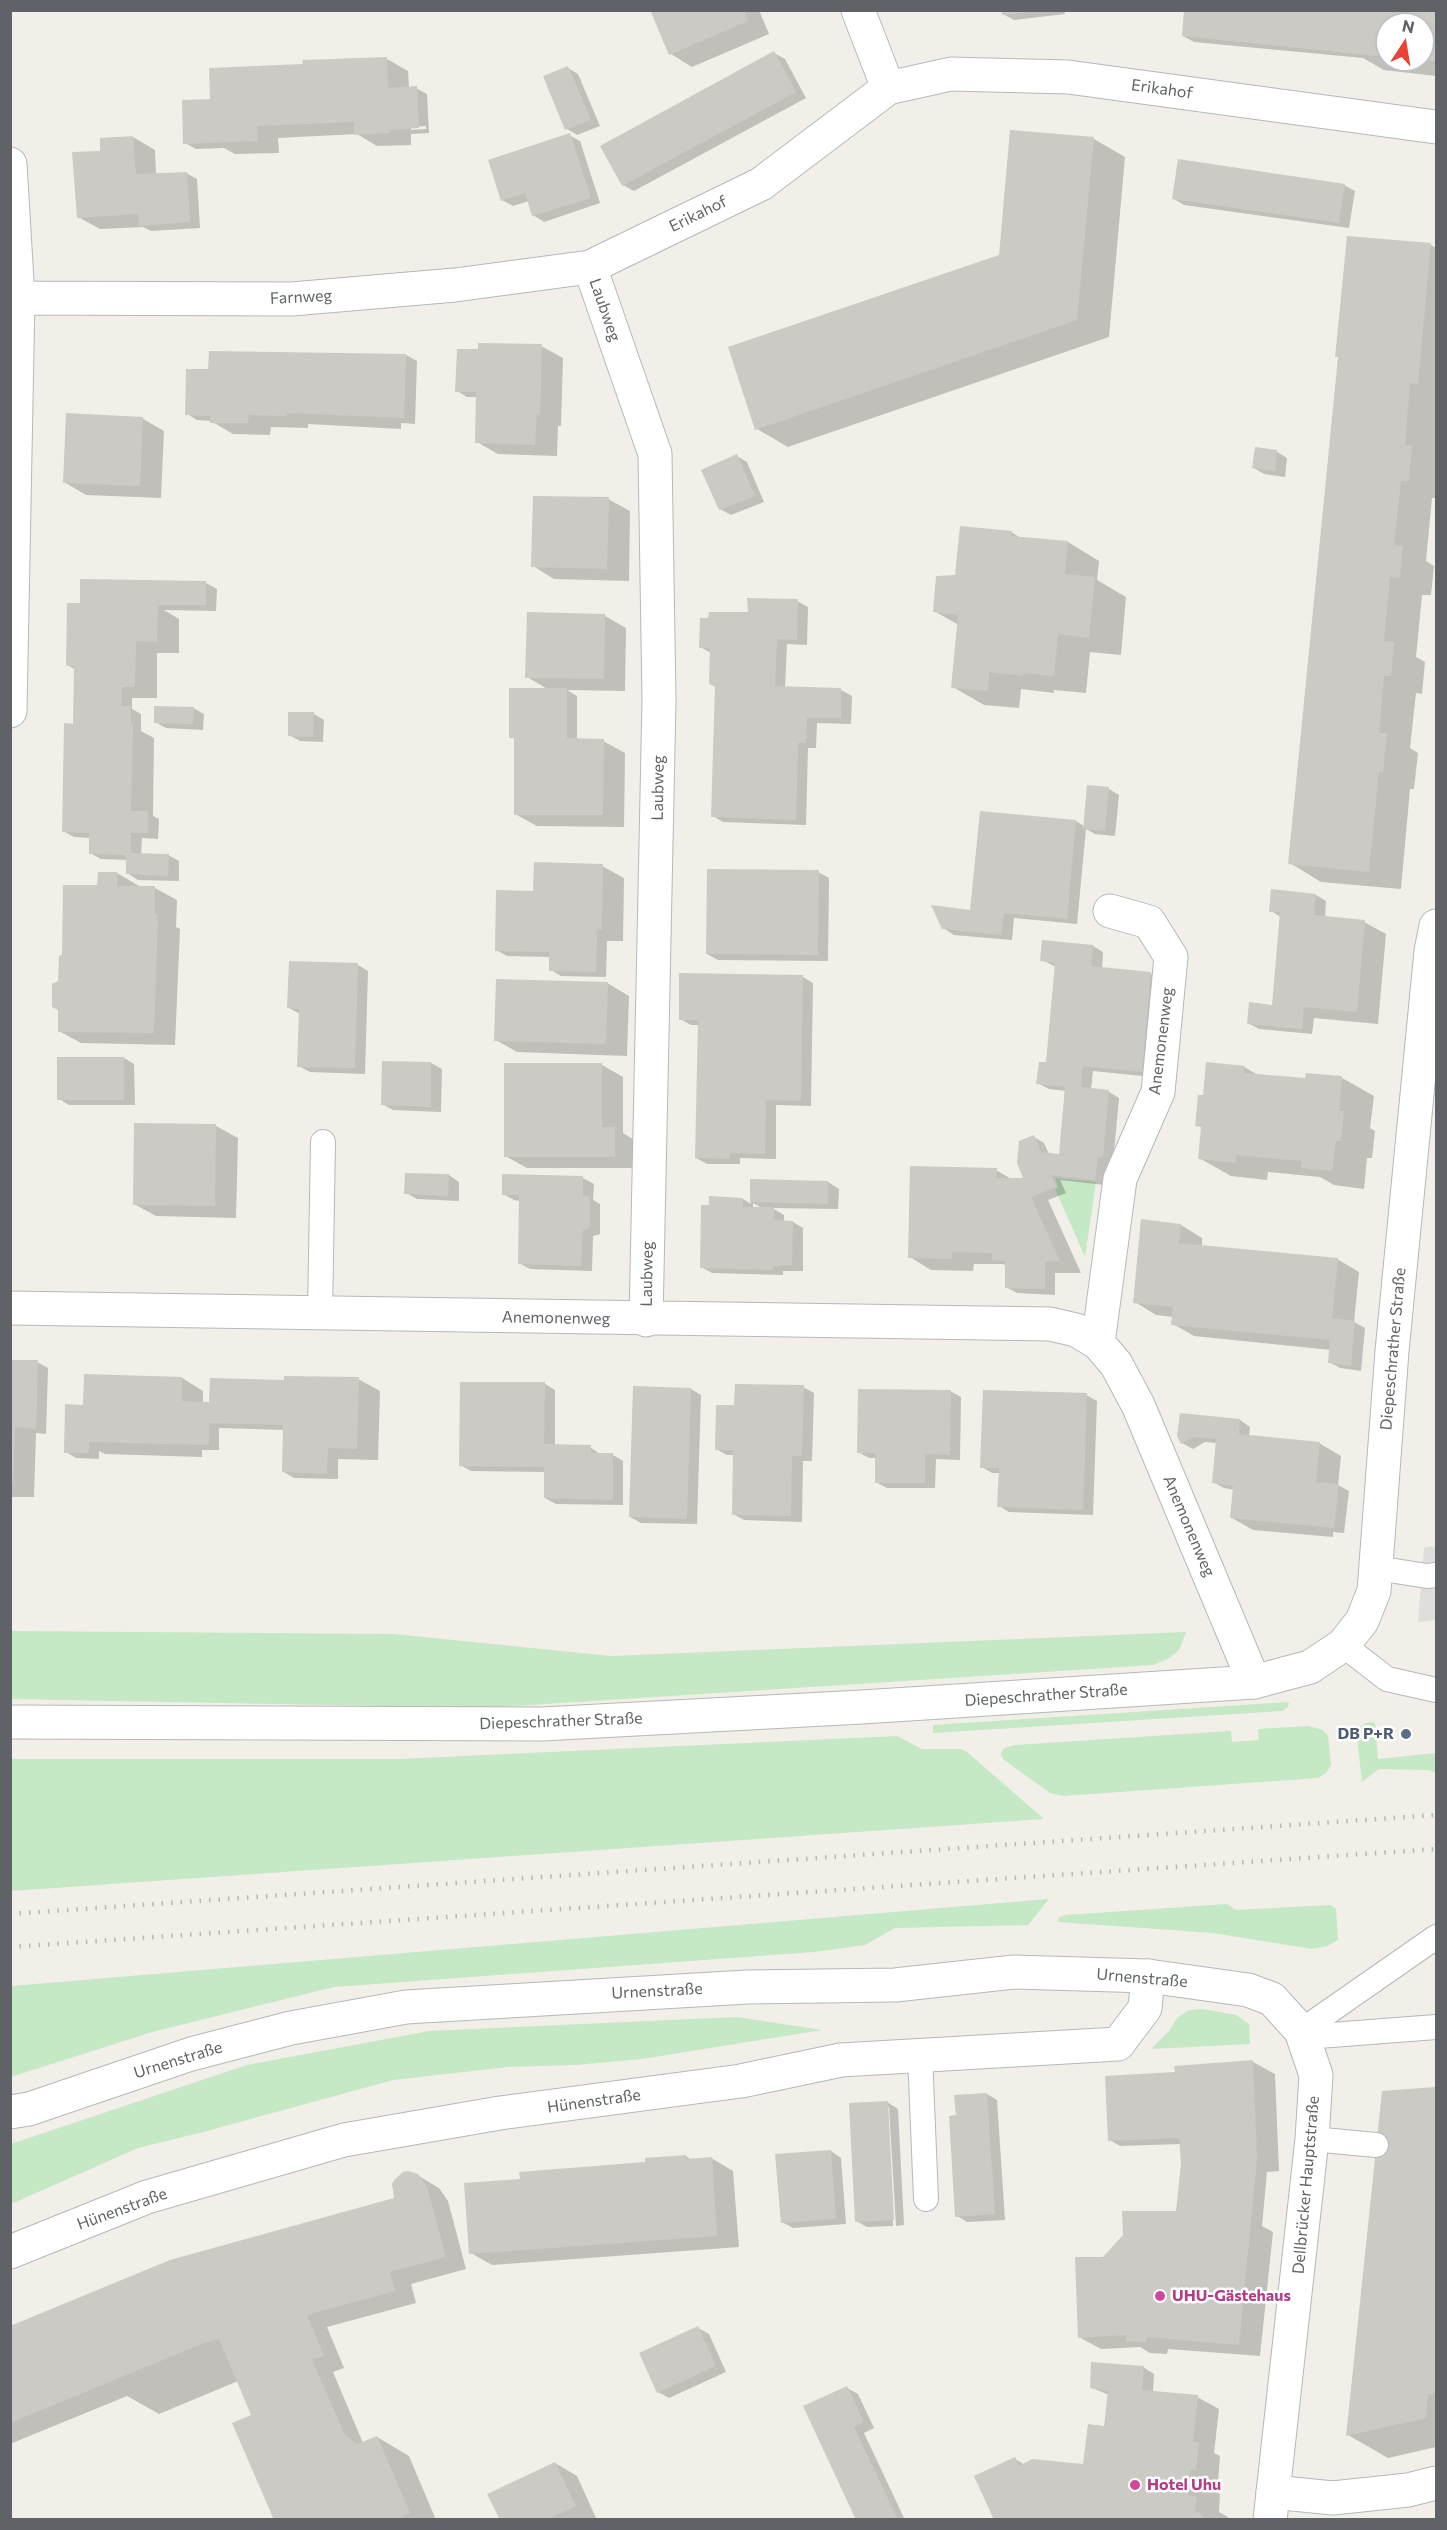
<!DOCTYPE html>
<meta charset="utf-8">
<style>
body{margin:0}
#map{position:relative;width:1447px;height:2530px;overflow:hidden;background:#f1efe8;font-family:Commissioner,sans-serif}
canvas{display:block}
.frame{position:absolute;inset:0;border:12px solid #5f6368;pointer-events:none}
.north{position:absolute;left:1375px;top:12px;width:60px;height:60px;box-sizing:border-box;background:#fff;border:2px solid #bfc1c3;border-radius:50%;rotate:12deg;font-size:16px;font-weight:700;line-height:24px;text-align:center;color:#5f6368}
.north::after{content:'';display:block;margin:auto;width:21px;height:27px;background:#ea4335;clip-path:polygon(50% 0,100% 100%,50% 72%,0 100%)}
</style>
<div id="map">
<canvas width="1447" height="2530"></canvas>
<div class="frame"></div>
<div class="north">N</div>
</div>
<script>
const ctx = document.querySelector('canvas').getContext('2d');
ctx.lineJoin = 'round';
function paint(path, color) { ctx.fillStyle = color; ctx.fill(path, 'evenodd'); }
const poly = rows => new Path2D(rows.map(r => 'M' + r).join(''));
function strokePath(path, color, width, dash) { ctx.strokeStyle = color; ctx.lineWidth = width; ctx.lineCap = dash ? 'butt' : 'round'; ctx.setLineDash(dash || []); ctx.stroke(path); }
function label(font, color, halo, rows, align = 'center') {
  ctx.font = font + ' Commissioner,sans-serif'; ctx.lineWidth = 5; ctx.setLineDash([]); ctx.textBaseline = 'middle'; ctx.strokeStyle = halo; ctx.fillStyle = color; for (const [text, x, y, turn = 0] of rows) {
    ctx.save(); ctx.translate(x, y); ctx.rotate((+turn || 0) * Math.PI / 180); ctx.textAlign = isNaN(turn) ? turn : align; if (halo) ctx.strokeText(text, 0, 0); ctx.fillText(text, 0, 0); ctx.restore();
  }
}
paint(poly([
 [1436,1546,1436,1620,1418,1622,1424,1548]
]), '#e0deda');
paint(poly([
 [1055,1178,1096,1182,1085,1257,1055,1189,1058,1187],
 [11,1631,394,1634,611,1656,1186,1632,1179,1650,1168,1659,1153,1665,484,1708,11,1699],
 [1289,1702,1288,1707,1283,1711,933,1733,933,1725],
 [1368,1722,1375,1723,1378,1759,1436,1753,1436,1773,1428,1770,1379,1769,1362,1782,1357,1737,1359,1727],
 [1308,1726,1323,1730,1328,1736,1331,1765,1326,1773,1318,1778,1063,1796,1050,1793,1003,1759,1001,1754,1004,1748,1015,1745,1231,1731,1232,1742,1259,1740,1258,1729],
 [897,1736,922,1749,961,1749,967,1752,1044,1819,11,1891,11,1759,399,1759],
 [1049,1899,1028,1925,895,1928,865,1945,814,1952,334,1987,152,2032,11,2077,11,1986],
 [1227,1904,1236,1910,1331,1905,1336,1909,1338,1940,1327,1946,1312,1949,1213,1933,1058,1922,1058,1918,1065,1915],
 [1203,2009,1236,2015,1249,2024,1250,2044,1151,2049,1169,2031,1177,2018,1189,2010],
 [737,2017,822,2030,642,2059,575,2065,508,2067,393,2080,207,2131,138,2148,11,2204,11,2144,247,2065,429,2031]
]), '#c5e8c5');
paint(poly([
 [652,10,759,10,769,34,692,67,671,54],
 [1003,10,1064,10,1065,14,1014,20,1003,14],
 [1186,10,1436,10,1436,76,1384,70,1363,58,1194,42,1183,36],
 [1387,24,1423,24,1423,60,1387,60],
 [774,53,785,59,806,98,634,191,623,185],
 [387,59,408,71,409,88,416,88,427,94,429,133,411,134,411,145,377,146,357,134,278,138,279,153,235,154,224,148,196,149,185,143,209,100,305,66],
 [426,126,426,129,411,130,411,127],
 [568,68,578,74,600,126,577,135,567,129,545,77],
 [569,135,580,141,600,203,544,222,533,215,529,201,513,206,502,200],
 [133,137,155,150,156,175,186,173,197,179,200,228,151,231,143,227,100,229,78,217,102,152],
 [1094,139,1125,157,1109,337,788,447,757,429,1000,256],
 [1344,185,1355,191,1349,228,1184,205,1174,199],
 [1348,237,1431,245,1436,248,1436,498,1432,498,1426,561,1434,566,1431,595,1422,595,1416,657,1425,662,1422,694,1416,693,1410,748,1418,753,1414,789,1410,789,1401,889,1321,882,1290,863,1339,357],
 [541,346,563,358,561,426,558,426,557,456,498,454,477,442,478,397,467,397,457,391],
 [406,355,417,361,415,424,401,423,401,429,308,424,308,428,271,427,270,435,233,434,211,421,197,420,187,414,208,371],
 [143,419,164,431,161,498,86,495,64,482],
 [1256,449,1277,452,1287,458,1285,477,1264,474,1254,468],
 [737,456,747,462,764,502,731,515,720,509],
 [608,499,630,511,629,581,554,579,533,566],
 [1011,532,1021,538,1068,542,1099,561,1097,580,1126,597,1121,655,1090,652,1086,693,1054,690,1054,693,1021,689,1019,708,984,705,953,687,959,625,934,611,956,577],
 [82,580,206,583,217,589,216,611,164,610,179,619,179,653,157,653,157,698,132,698,132,709,141,714,141,731,154,738,153,816,159,819,158,839,142,838,141,855,168,855,179,861,179,881,138,880,127,873,128,860,101,859,90,853,90,838,74,837,63,831,75,725,76,670,67,665,81,605],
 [797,601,808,607,807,645,787,644,785,688,841,690,852,696,851,724,817,723,816,748,808,748,806,825,723,822,713,816,716,687,710,684,711,653,700,647,749,614],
 [605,616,626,628,625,691,567,690,577,696,577,740,603,741,625,753,624,827,537,826,515,814,516,740,511,737,549,690,527,677],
 [193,708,204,714,203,730,166,728,155,722],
 [314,714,324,720,323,742,300,741,289,735],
 [1109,789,1119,795,1115,836,1095,834,1086,829,1077,924,1014,918,1012,940,954,935,943,928,971,912,1076,821,1085,827],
 [602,866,624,878,623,941,607,941,606,977,561,976,551,970,551,957,507,956,496,950],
 [818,872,829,878,828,961,718,960,707,954],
 [99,873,117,873,139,886,139,888,155,888,177,900,176,927,180,929,175,1045,81,1043,59,1031,60,982,63,957,99,887],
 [1316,895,1326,901,1325,918,1364,922,1386,934,1378,1024,1314,1018,1312,1034,1259,1029,1248,1023,1273,1006,1281,917,1271,911],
 [1093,946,1103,952,1102,969,1151,974,1161,980,1152,1077,1093,1071,1091,1090,1109,1092,1119,1098,1113,1163,1109,1162,1105,1185,1060,1180,1066,1193,1048,1200,1081,1273,1055,1273,1055,1295,1017,1293,1006,1287,1006,1266,1003,1264,974,1264,973,1271,931,1270,910,1257,996,1170,1013,1180,1026,1180,1034,1137,1044,1143,1049,1154,1060,1156,1066,1091,1049,1089,1038,1083,1047,1064,1056,967,1042,960],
 [358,965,368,971,365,1074,310,1072,299,1066,300,1014,289,1008],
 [803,977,813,983,811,1106,776,1105,776,1159,740,1158,740,1164,707,1164,696,1158,699,1025,691,1025,680,1019],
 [607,983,629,996,627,1056,517,1052,496,1040],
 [124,1058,134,1064,135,1105,69,1105,59,1099],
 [383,1062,431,1063,442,1069,441,1112,393,1110,382,1104],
 [602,1065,623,1077,623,1133,636,1141,636,1168,527,1168,505,1156],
 [1244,1067,1260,1076,1306,1080,1307,1074,1342,1078,1374,1096,1370,1128,1375,1131,1372,1158,1367,1158,1364,1189,1334,1185,1320,1177,1268,1172,1267,1180,1231,1176,1199,1158,1202,1128,1197,1125,1204,1096],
 [216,1126,238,1138,236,1218,156,1216,134,1204],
 [449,1175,459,1182,459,1201,417,1199,406,1193],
 [583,1178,594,1184,593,1200,600,1204,600,1234,593,1236,592,1271,530,1269,519,1263,520,1201,514,1200,503,1194],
 [751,1181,828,1182,839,1189,838,1209,772,1208,784,1215,784,1222,793,1222,803,1228,803,1271,783,1271,783,1275,712,1273,701,1267,743,1199,751,1204],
 [753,1203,764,1209,753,1208],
 [1181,1225,1202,1238,1202,1246,1337,1259,1359,1272,1354,1322,1365,1328,1361,1371,1340,1368,1329,1362,1331,1350,1194,1336,1173,1324,1174,1317,1156,1315,1135,1302],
 [37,1362,48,1368,46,1434,36,1433,34,1497,10,1497,10,1369],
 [182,1378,203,1391,203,1403,211,1404,286,1381,358,1379,380,1391,378,1460,338,1459,338,1479,294,1478,284,1472,285,1430,219,1428,219,1450,202,1450,202,1457,105,1454,99,1451,99,1459,76,1458,66,1452,82,1406],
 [545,1384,555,1390,555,1446,590,1447,601,1455,613,1455,623,1461,623,1505,556,1504,545,1498,545,1472,471,1471,460,1465],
 [803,1387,814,1393,812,1461,803,1461,802,1522,744,1520,733,1514,735,1455,727,1455,716,1449,735,1407],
 [691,1389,701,1395,697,1524,641,1523,630,1517],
 [950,1391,961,1397,960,1460,936,1459,935,1488,887,1488,876,1482,877,1458,869,1458,858,1452],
 [1086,1395,1097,1401,1093,1515,1009,1512,999,1506,1000,1473,992,1473,982,1467],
 [1240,1420,1250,1427,1249,1436,1319,1443,1341,1456,1338,1485,1349,1491,1344,1533,1333,1532,1333,1537,1253,1530,1232,1518,1235,1490,1224,1488,1213,1482,1217,1443,1205,1442,1193,1449,1182,1443,1178,1436],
 [1253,2062,1275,2074,1279,2171,1267,2172,1262,2226,1273,2232,1260,2356,1168,2349,1167,2354,1150,2353,1140,2347,1101,2349,1079,2337,1103,2258,1177,2213,1182,2166,1181,2144,1120,2146,1110,2140,1176,2073],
 [1436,2089,1436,2447,1388,2458,1348,2435,1383,2092],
 [987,2094,997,2100,1005,2220,967,2222,957,2216,957,2116],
 [887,2102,898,2109,904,2225,896,2226,889,2107,886,2107,893,2226,867,2227,856,2221],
 [831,2151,841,2158,846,2224,793,2228,782,2222],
 [686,2156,692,2160,711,2158,733,2171,739,2247,492,2265,471,2253,647,2163],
 [417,2175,439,2188,448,2201,466,2269,411,2284,416,2303,327,2327,344,2368,333,2372,363,2443,377,2437,409,2456,436,2520,275,2520,253,2416,238,2381,159,2414,127,2396,10,2444,10,2327,396,2199],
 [698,2328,709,2334,726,2372,669,2398,658,2392],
 [1143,2367,1154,2374,1153,2392,1197,2397,1219,2409,1214,2453,1220,2456,1218,2482,1211,2481,1210,2489,1220,2494,1219,2512,1228,2517,1228,2520,996,2520,1015,2459,1025,2465,1085,2465,1105,2428,1109,2395,1092,2388],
 [847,2388,858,2394,874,2428,864,2433,905,2520,858,2520],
 [555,2463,577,2476,596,2518,501,2520]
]), '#0003');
paint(poly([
 [650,10,744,10,748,21,669,55],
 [1001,10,1028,10,1028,12,1002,15],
 [1184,10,1436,10,1436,61,1423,60,1423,24,1387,24,1387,57,1182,36],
 [774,51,796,92,622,186,600,146],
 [387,57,388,88,417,86,419,128,390,130,390,133,354,135,354,122,257,126,258,141,183,144,182,100,210,99,209,68,303,64,302,60],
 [568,66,591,120,565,130,543,76],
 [1010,130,1094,137,1077,320,755,430,728,347,999,255],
 [570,133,591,198,532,216,525,193,501,201,488,160],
 [133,136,136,174,187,172,190,222,139,226,138,214,77,218,72,152,100,151,100,138],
 [1178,159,1345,184,1339,223,1172,199],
 [1347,236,1431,243,1418,384,1410,383,1405,445,1412,446,1409,481,1401,481,1394,545,1403,546,1400,578,1390,577,1384,641,1394,642,1393,656,1391,676,1384,676,1379,733,1387,733,1383,772,1379,772,1369,872,1288,864,1338,357,1335,357],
 [478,343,542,344,540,415,537,414,535,445,475,443,476,392,455,392,457,349,478,349],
 [209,351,406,354,404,418,287,413,287,416,249,415,248,423,210,423,210,416,185,415,186,369,208,369],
 [66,413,143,417,140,486,63,483],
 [1255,447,1277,450,1275,471,1252,468],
 [737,454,755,496,719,510,701,470],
 [533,496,609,497,607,569,531,567],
 [960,526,1012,531,1011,536,1068,541,1065,574,1095,577,1089,638,1058,634,1054,676,1023,673,1023,676,989,672,988,691,951,688,958,615,933,612,936,576,955,575],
 [80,579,206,581,206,605,158,605,157,642,136,641,135,687,122,687,122,706,131,706,131,725,133,724,131,811,148,811,148,833,131,833,131,853,169,854,168,876,126,874,126,855,89,854,89,833,62,832,64,723,73,724,74,666,66,666,67,603,80,603],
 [747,598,798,599,797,640,777,639,775,686,841,688,841,718,807,718,806,743,798,743,796,820,711,817,715,685,709,684,710,648,699,648,700,618,708,618,709,612,748,612],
 [527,612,605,614,604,679,525,678],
 [509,688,567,688,567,738,604,739,603,815,514,815,514,738,509,738],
 [154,706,194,707,193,724,154,723],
 [288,712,314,712,313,737,288,736],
 [1087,785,1109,787,1105,831,1083,829],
 [980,811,1076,820,1067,919,1004,913,1001,935,942,929,931,905,970,910],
 [534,862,603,864,602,930,597,930,596,972,549,971,549,952,495,951,496,890,533,891],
 [707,869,819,870,818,955,706,954],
 [98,872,117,872,117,886,155,886,155,914,158,915,154,1033,58,1032,58,1010,52,1007,52,984,58,981,59,956,62,955,63,885,97,885],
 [1271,889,1316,894,1314,915,1365,920,1357,1012,1304,1007,1302,1029,1247,1024,1249,1002,1272,1005,1280,912,1269,912],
 [1042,940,1093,945,1091,966,1151,972,1142,1072,1083,1066,1081,1087,1109,1090,1103,1158,1098,1157,1095,1180,1051,1175,1057,1187,1031,1197,1060,1261,1045,1262,1045,1289,1005,1288,1005,1261,992,1260,992,1253,953,1252,951,1259,908,1258,910,1166,997,1168,996,1178,1023,1178,1017,1163,1019,1141,1034,1135,1041,1152,1059,1154,1065,1087,1036,1084,1039,1062,1046,1062,1055,963,1040,961],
 [289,961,358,963,355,1068,297,1067,299,1009,287,1008],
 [679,973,803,975,801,1101,766,1100,765,1154,730,1153,730,1159,695,1158,698,1020,679,1020],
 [496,979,608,982,606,1044,494,1041],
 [57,1057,124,1057,124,1100,57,1100],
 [382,1061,431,1062,431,1107,381,1105],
 [1206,1062,1245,1066,1244,1073,1305,1078,1306,1073,1342,1076,1339,1111,1344,1111,1341,1141,1336,1141,1332,1171,1301,1168,1301,1161,1236,1155,1236,1163,1198,1159,1201,1127,1195,1126,1198,1095,1203,1095],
 [504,1063,602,1063,602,1127,615,1127,615,1157,504,1157],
 [134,1123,216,1124,215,1206,133,1205],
 [405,1173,449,1174,448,1196,404,1194],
 [502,1174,583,1176,583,1196,590,1196,590,1228,583,1230,581,1266,518,1264,519,1195,502,1195],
 [750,1179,828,1181,828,1204,750,1202],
 [709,1196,743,1198,743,1207,774,1207,774,1220,793,1221,792,1265,773,1266,773,1270,700,1268,701,1205,709,1205],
 [1141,1219,1181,1224,1179,1243,1338,1258,1332,1318,1355,1321,1351,1366,1328,1363,1330,1340,1171,1325,1173,1307,1133,1303],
 [10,1360,38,1360,36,1429,15,1427,13,1485,10,1485],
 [84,1374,182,1377,182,1401,209,1402,210,1378,284,1380,284,1376,359,1377,357,1449,328,1448,327,1474,282,1472,283,1425,209,1423,209,1445,89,1442,89,1453,64,1453,65,1404,83,1405],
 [460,1382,545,1382,544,1444,591,1445,591,1453,613,1453,613,1500,544,1498,544,1467,459,1466],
 [735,1384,804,1385,802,1456,792,1456,791,1516,732,1515,733,1450,715,1450,716,1405,734,1405],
 [633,1386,691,1388,687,1519,629,1517],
 [858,1389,951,1390,950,1455,925,1454,925,1483,875,1483,875,1453,857,1453],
 [983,1390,1087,1393,1083,1510,997,1507,999,1468,980,1468],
 [1180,1413,1240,1419,1239,1434,1320,1442,1316,1482,1339,1484,1334,1528,1230,1518,1233,1486,1212,1483,1216,1439,1194,1437,1181,1444,1177,1436],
 [1253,2060,1257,2159,1239,2345,1147,2337,1146,2342,1126,2341,1126,2335,1078,2338,1075,2257,1103,2257,1123,2235,1122,2211,1176,2211,1181,2164,1179,2138,1108,2141,1105,2076,1175,2072,1174,2066],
 [1436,2087,1436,2394,1428,2394,1426,2418,1346,2436,1382,2091],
 [987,2093,995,2214,955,2217,949,2116,956,2115,954,2095],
 [888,2101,894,2220,855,2222,849,2103],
 [831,2150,836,2219,781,2223,775,2154],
 [686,2155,686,2159,712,2157,717,2236,469,2254,464,2183,520,2179,519,2172,645,2162,645,2158],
 [408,2171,418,2174,427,2187,446,2257,390,2272,395,2291,307,2315,324,2356,312,2360,345,2435,357,2444,377,2436,410,2513,395,2520,274,2520,232,2423,251,2415,219,2339,204,2343,10,2423,10,2326,170,2260,394,2198,392,2184,394,2180,403,2172],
 [698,2326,716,2366,657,2393,639,2353],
 [1091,2362,1144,2366,1142,2390,1198,2395,1193,2442,1199,2442,1196,2470,1190,2470,1188,2495,1197,2497,1195,2511,1200,2513,1204,2520,994,2520,974,2476,1015,2457,1019,2466,1032,2459,1083,2464,1088,2424,1104,2426,1108,2391,1090,2388],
 [847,2386,864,2422,854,2427,898,2520,856,2520,803,2406],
 [555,2462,576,2506,546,2520,500,2520,487,2494]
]), '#cccac5');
const service = poly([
 [320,1314,323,1142],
 [1376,1568,1427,1576,1436,1575],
 [1343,1645,1387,1679,1436,1690],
 [1301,2031,1436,1937],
 [1305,2037,1436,2027],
 [920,2055,926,2199],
 [1312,2139,1376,2145]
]);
const minor = poly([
 [858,10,888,88],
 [10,164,18,298,10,711],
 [590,267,655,454,659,700,646,1320],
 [10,298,292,299,455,285,590,267,761,184,888,88,951,74,1068,77,1436,127],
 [10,1308,1050,1324,1076,1330,1098,1343,1116,1364,1138,1405,1254,1682],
 [1098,1343,1120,1179,1158,1092,1171,957,1149,922,1110,911],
 [10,2252,147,2197,344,2140,500,2113,741,2081,841,2060,1118,2044,1145,2008,1148,1976],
 [1273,2492,1333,2498,1408,2490,1436,2483]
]);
const tertiary = poly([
 [10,1722,542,1724,862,1707,1254,1682,1310,1667,1343,1645,1362,1621,1374,1591,1392,1351,1431,951,1436,926],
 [10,2112,29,2109,191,2054,291,2028,406,2007,747,1987,895,1985,1014,1972,1148,1976,1248,1990,1272,1999,1301,2031,1316,2075,1312,2139,1270,2520]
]);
strokePath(service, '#b5b8bc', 26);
strokePath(minor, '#b5b8bc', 35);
strokePath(tertiary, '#b5b8bc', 35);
strokePath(service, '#fff', 24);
strokePath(minor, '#fff', 33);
strokePath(tertiary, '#fff', 33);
strokePath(poly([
 [10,1914,1436,1815],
 [10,1947,1436,1849]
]), '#b6b7b8', 4.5, [1.5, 8]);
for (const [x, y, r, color] of [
 [1406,1734,6,"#5c6f8a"],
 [1160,2296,6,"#d1479c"],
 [1135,2485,6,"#d1479c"]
]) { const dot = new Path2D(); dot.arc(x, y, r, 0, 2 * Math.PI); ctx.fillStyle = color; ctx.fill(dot); strokePath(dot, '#fff', 2); }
label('16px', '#5f6368', '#fff', [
 ["Erikahof",1162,89,8],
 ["Erikahof",698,214,-26],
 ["Farnweg",301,297,-3],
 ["Laubweg",605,310,71],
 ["Laubweg",658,788,-89],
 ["Anemonenweg",1161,1041,-83],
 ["Laubweg",647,1274,-89],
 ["Anemonenweg",556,1318,1],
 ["Diepeschrather Straße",1393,1349,-85],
 ["Anemonenweg",1189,1526,67],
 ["Diepeschrather Straße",1046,1695,-4],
 ["Diepeschrather Straße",561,1721,-2],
 ["Urnenstraße",1142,1978,5],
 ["Urnenstraße",657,1991,-3],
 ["Urnenstraße",178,2060,-17],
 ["Hünenstraße",594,2101,-8],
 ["Dellbrücker Hauptstraße",1306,2185,-85],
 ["Hünenstraße",122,2209,-20]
]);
label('bold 16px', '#4e5e75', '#fff', [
 ["DB P+R",1394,1734]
], 'right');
label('bold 16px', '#b23c85', '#fff', [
 ["UHU-Gästehaus",1172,2296],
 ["Hotel Uhu",1147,2485]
], 'left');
</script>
